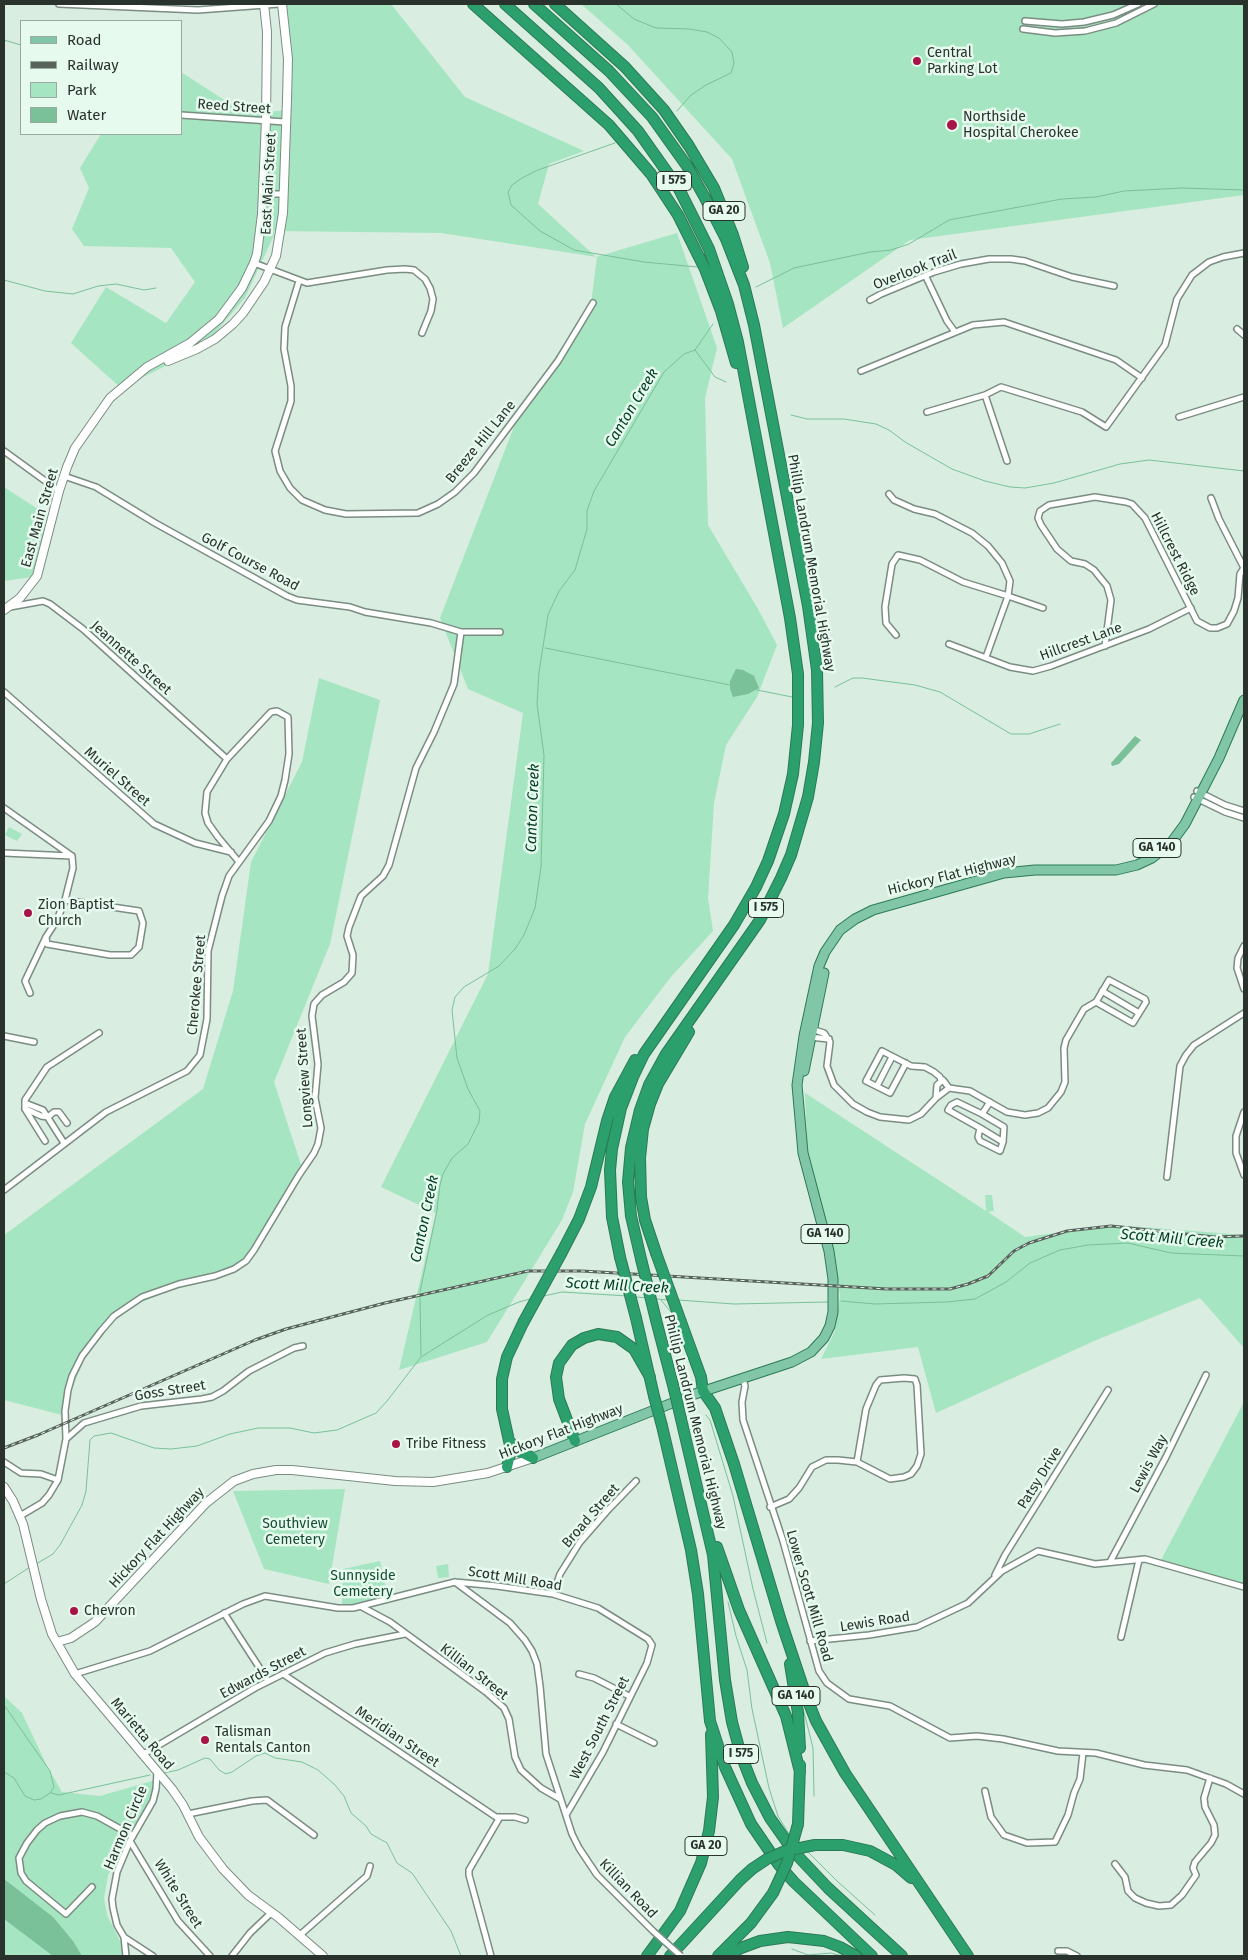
<!DOCTYPE html>
<style>
body{margin:0}
#map{position:relative;width:1248px;height:1960px;overflow:hidden;background:#d9ede1;font-family:"Fira Sans",sans-serif}
canvas{display:block}
.frame{position:absolute;inset:0;border:5px solid #2a322d;pointer-events:none}
.legend{position:absolute;left:20px;top:20px;width:162px;height:115px;box-sizing:border-box;background:#e6faee;border:1px solid #9baaa1;margin:0;padding:6px 9px;list-style:none;font-size:15px;color:#2a322d}
.legend li{display:flex;align-items:center;gap:10px;height:25px}
.legend b{width:25px;border:1px solid #9baaa1}
</style>
<div id="map">
<canvas width="1248" height="1960"></canvas>
<div class="frame"></div>
<ul class="legend">
<li><b style="height:6px;background:#80c6a7"></b>Road</li>
<li><b style="height:6px;background:#58635c"></b>Railway</li>
<li><b style="height:14px;background:#a6e5c1"></b>Park</li>
<li><b style="height:14px;background:#7ac099"></b>Water</li>
</ul>
</div>
<script>
const ctx = document.querySelector('canvas').getContext('2d');
ctx.lineJoin = 'round';
function paint(path, color) { ctx.fillStyle = color; ctx.fill(path, 'evenodd'); }
const poly = rows => new Path2D(rows.map(r => 'M' + r).join(''));
function strokePath(path, color, width, dash) { ctx.strokeStyle = color; ctx.lineWidth = width; ctx.lineCap = dash ? 'butt' : 'round'; ctx.setLineDash(dash || []); ctx.stroke(path); }
function label(font, color, halo, rows, align = 'center') {
  ctx.font = font + ' "Fira Sans",sans-serif'; ctx.lineWidth = 5; ctx.setLineDash([]); ctx.textBaseline = 'middle'; ctx.strokeStyle = halo; ctx.fillStyle = color; for (const [text, x, y, turn = 0] of rows) {
    ctx.save(); ctx.translate(x, y); ctx.rotate((+turn || 0) * Math.PI / 180); ctx.textAlign = isNaN(turn) ? turn : align; if (halo) ctx.strokeText(text, 0, 0); ctx.fillText(text, 0, 0); ctx.restore();
  }
}
paint(poly([
 [278,4,391,4,465,97,584,151,549,164,538,204,596,257,677,233,717,348,705,398,708,525,758,609,777,645,757,697,726,745,714,803,708,898,713,931,670,978,625,1037,585,1124,573,1192,562,1220,487,1342,399,1370,436,1213,381,1187,488,974,523,713,468,689,440,618,522,406,591,304,597,257,441,233,274,231,274,235,245,298,202,348,121,388,71,343,106,287,166,323,195,282,171,248,84,246,72,229,89,188,80,168,101,134,181,134,181,72,246,114,288,110],
 [581,4,1244,4,1244,195,910,240,783,328,770,263,732,159,628,45],
 [4,487,53,519,39,576,4,581],
 [319,678,380,700,330,944,274,1082,303,1171,268,1234,239,1271,171,1290,123,1310,84,1359,62,1415,4,1400,4,1235,203,1089,233,991,251,862,302,762],
 [9,827,22,834,17,841,5,835],
 [805,1093,986,1211,985,1195,992,1195,994,1211,988,1212,1025,1237,1116,1225,1244,1235,1244,1348,1200,1298,1094,1341,936,1413,918,1347,821,1359,835,1331,840,1296,834,1252,813,1174,807,1144],
 [1244,1402,1244,1588,1160,1562],
 [345,1489,329,1584,264,1569,233,1491],
 [380,1561,386,1588,374,1601,356,1605,342,1604,343,1569],
 [448,1564,449,1577,438,1578,436,1566],
 [4,1696,22,1713,47,1766,62,1792,100,1796,159,1779,131,1837,108,1875,104,1898,107,1915,125,1951,125,1956,4,1956]
]), '#a6e5c1');
paint(poly([
 [736,669,743,670,754,676,759,688,748,694,733,697,730,689,730,681],
 [1135,736,1141,740,1119,764,1112,766,1111,763],
 [4,1879,53,1917,73,1941,82,1956,53,1956,4,1919]
]), '#7ac099');
strokePath(poly([
 [616,4,634,19,656,28,689,29,707,32,719,38,732,52,734,63,731,73,706,85,691,95,677,111],
 [4,40,21,45],
 [615,143,538,170,522,178,512,185,508,192,511,205,540,231,574,250,644,262,697,267],
 [4,280,45,291,73,294,98,286,116,284,144,290,156,288],
 [756,287,794,268,870,252,891,250,909,244,949,220,1062,199,1096,197,1124,191,1182,188,1244,190],
 [695,350,715,377,726,382],
 [791,415,807,419,844,419,876,424,889,430,905,442,952,469,985,481,1010,487,1025,488,1054,483,1120,464,1149,460,1244,471],
 [545,648,730,685],
 [835,687,853,678,862,678,915,685,940,692,1011,734,1029,734,1060,724],
 [757,690,792,697],
 [420,1292,437,1210,440,1185,443,1174,452,1158,468,1144,479,1122,480,1111,468,1089,457,1058,452,1010,455,997,464,987,499,966,515,949,524,935,535,908,541,867,544,755,537,704,539,672,548,615,559,591,575,570,587,529,587,511,594,491,664,372,684,354,695,350,713,324],
 [544,1296,562,1292,627,1296],
 [636,1297,647,1298],
 [420,1298,421,1356],
 [656,1299,669,1300],
 [661,1300,671,1312],
 [678,1300,734,1304,828,1302],
 [841,1301,875,1304,947,1302,975,1299,1006,1282,1030,1263,1060,1250,1088,1245,1128,1243,1171,1253,1244,1256],
 [706,1415,710,1420,733,1496,753,1589,767,1643],
 [36,1564,53,1554,60,1545,82,1505,86,1491,90,1440,94,1436,111,1433,154,1448,171,1449,197,1446,230,1434,258,1428,290,1428,314,1433,337,1430,376,1413,387,1401,421,1357,488,1315,519,1302,530,1299],
 [4,1584,30,1567],
 [728,1602,736,1636,747,1670,752,1709,769,1788,778,1816,789,1834],
 [802,1704,813,1748,814,1796],
 [4,1705,50,1771,54,1787,50,1793,41,1799,34,1800,25,1796,14,1778,4,1772],
 [164,1773,178,1770,205,1758,210,1759,219,1770,226,1774,232,1772,256,1756,265,1753,275,1758,302,1762,318,1770,335,1785,344,1796,351,1813,366,1826,371,1834,387,1843,397,1863,412,1873,451,1931,461,1956],
 [51,1793,59,1795,150,1775],
 [807,1851,837,1881,875,1915],
 [792,1949,808,1955,831,1953,842,1956]
]), '#7ac099', 1);
const street = poly([
 [59,4,198,10,279,4],
 [1025,21,1062,24,1084,22,1113,15,1138,4],
 [1023,29,1055,33,1085,31,1116,23,1154,4],
 [181,115,285,122],
 [263,194,283,194],
 [254,263,307,283,387,270,405,269,414,270,425,279,430,288,433,299,431,311,422,333],
 [927,275,926,277,947,321,955,332],
 [299,281,285,327,284,349,291,386,291,401,275,451,280,471,290,488,302,500,325,510,346,514,418,513,438,504,455,492,474,473,558,361,593,303],
 [870,300,881,294,934,272,961,264,989,259,1011,259,1025,261,1072,277,1114,286],
 [1237,329,1244,335],
 [861,371,973,325,1004,322,1116,360,1142,378],
 [985,395,1007,461],
 [927,412,985,395,1001,387,1082,412,1106,427,1165,345,1177,299,1192,275,1209,262,1223,257,1244,253],
 [1179,417,1244,397],
 [4,451,59,491],
 [64,476,96,487,155,523,287,596,297,600,350,607,365,612,431,623,461,632,500,632],
 [889,494,894,500,914,509,935,514,972,533,988,546,1002,563,1010,581,1008,596,986,657],
 [10,607,43,601,50,604,83,629,227,759],
 [896,635,886,623,885,607,892,564,898,555,920,560,963,582,1008,596,1043,608],
 [949,644,1010,667,1033,671,1051,666,1149,629,1191,608],
 [1105,646,1111,600,1107,586,1094,570,1085,564,1071,561,1057,549,1041,525,1038,518,1040,511,1049,505,1095,497,1126,502,1132,504,1145,518,1197,621,1210,628,1217,628,1227,624,1234,611,1238,598,1240,574,1244,568,1219,519,1211,498],
 [4,692,154,824,195,843,231,852],
 [1197,791,1225,805,1244,811],
 [1194,797,1225,812,1244,818],
 [4,808,72,856,73,868,65,900,57,920,46,937,25,981,30,993],
 [4,853,72,856],
 [46,937,47,944,110,955,131,955,139,947,143,923,139,911,65,900],
 [1244,946,1238,958,1237,968,1244,989],
 [1109,980,1145,999,1146,1002,1133,1023,1096,1002,1109,980],
 [1102,991,1139,1013],
 [811,1029,824,1033,830,1042,827,1066,834,1085,853,1104,867,1112,880,1117,909,1120,921,1114,936,1098,937,1085,943,1080,949,1088,970,1091,1007,1112,1025,1115,1038,1113,1048,1108,1061,1092,1065,1082,1064,1048,1066,1040,1084,1009,1096,1002],
 [4,1036,34,1042],
 [809,1037,829,1039],
 [906,1063,890,1093,866,1081,882,1051,911,1066,925,1067,934,1072,940,1077,941,1081],
 [877,1086,892,1057],
 [936,1098,949,1088],
 [25,1103,43,1110,64,1143],
 [25,1109,25,1100,47,1067,99,1033],
 [25,1109,45,1141],
 [26,1109,41,1116,48,1117],
 [1244,1112,1236,1136,1236,1153,1244,1175],
 [982,1114,957,1102,951,1105,948,1110,980,1128,978,1137,980,1141,1000,1151,1003,1142,1004,1127,982,1114,990,1102],
 [48,1117,54,1112,59,1112,67,1123],
 [980,1128,1003,1142],
 [1167,1177,1180,1066,1186,1055,1194,1045,1244,1013],
 [4,1190,106,1112,187,1071,200,1055,207,1019,208,951,222,896,229,876,269,821,281,796,285,780,289,754,288,717,277,711,271,712,227,759,207,792,205,813,208,823,218,837,239,862],
 [743,1379,745,1386,742,1402,743,1420,783,1541,819,1671,827,1683,849,1699,890,1706,950,1738,977,1736,1003,1739,1058,1751,1096,1753,1144,1765,1187,1770,1226,1784,1244,1794],
 [66,1439,84,1423,141,1406,202,1399,212,1397,223,1391,249,1371,294,1348,303,1346],
 [4,1462,21,1473,41,1474,58,1480],
 [770,1507,789,1499,799,1488,812,1467,826,1460,838,1460,857,1462,890,1479,904,1477,911,1474,917,1466,921,1454,917,1385,915,1379,904,1378,880,1380,876,1385,866,1409,857,1462],
 [20,1516,42,1503,49,1495,58,1480,66,1439,65,1411,68,1390,72,1376,82,1356,101,1331,114,1316,142,1297,179,1284,215,1276,234,1269,246,1261,254,1250,299,1175,314,1153,318,1144,321,1128,315,1098,318,1064,312,1016,314,1004,322,995,344,982,352,973,353,955,347,936,349,927,361,896,383,876,389,865,416,768,434,732,454,684,461,632],
 [1110,1562,1166,1457,1206,1375],
 [995,1575,1005,1555,1108,1390],
 [455,1582,510,1623,525,1640,532,1651,537,1664,540,1686,546,1754,572,1834,579,1848,597,1875,653,1931],
 [553,1594,560,1574,580,1542,607,1511,636,1481],
 [362,1607,390,1622,486,1692,504,1708,509,1719,515,1757,521,1770,541,1788,560,1799],
 [224,1613,268,1681],
 [1121,1637,1139,1560],
 [810,1641,869,1635,917,1627,968,1603,1002,1571,1038,1551,1095,1564,1145,1559,1244,1587],
 [75,1674,150,1651,243,1604,265,1596,338,1608,353,1608,455,1582,497,1586,553,1594,598,1608,648,1639,652,1645,647,1663,603,1752,566,1815],
 [283,1674,496,1817,515,1817,525,1820],
 [579,1674,594,1678,629,1696],
 [616,1724,654,1743],
 [142,1755,255,1688,325,1653,355,1644,405,1634],
 [985,1791,991,1817,1004,1835,1027,1843,1055,1842,1068,1815,1074,1793,1080,1779,1083,1753],
 [188,1814,252,1801,267,1800,314,1835],
 [130,1841,178,1921,210,1956],
 [1115,1864,1125,1877,1128,1891,1135,1898,1146,1903,1159,1906,1171,1905,1182,1895,1196,1875,1193,1868,1195,1862,1211,1843,1215,1835,1214,1825,1205,1807,1204,1798,1210,1778],
 [92,1887,66,1914,26,1881,21,1873,19,1858,27,1843,37,1830,45,1823,60,1816,82,1812,97,1816,133,1836],
 [300,1935,367,1876,370,1866],
 [124,1937,153,1956],
 [1058,1951,1067,1951,1077,1956],
 [126,1956,124,1937,117,1925,113,1908,112,1899,117,1872,130,1841,153,1801,156,1789,157,1772],
 [232,1956,250,1933,271,1913],
 [491,1956,469,1875,469,1870,500,1817]
]);
const secondary = poly([
 [168,361,197,349,215,339,233,324,243,313,264,282,276,256,283,213,287,100,288,59,282,4],
 [4,610,20,598,37,576,59,491,67,467,75,448,110,398,147,367,190,343,219,319,242,288,254,263,257,254,262,214,266,120,267,32,264,4],
 [4,1487,13,1501,23,1524,41,1599,52,1634,75,1674,172,1789,183,1805,199,1837,223,1869,248,1895,278,1917,323,1956],
 [57,1642,71,1638,95,1622,206,1503,234,1481,253,1474,276,1470,292,1470,395,1481,433,1482,488,1473,533,1458]
]);
const primary = poly([
 [804,1071,824,973],
 [533,1458,695,1394,792,1362,811,1352,824,1338,830,1326,833,1312,833,1279,829,1251,803,1153,797,1085,804,1036,819,966,825,952,840,930,855,919,873,910,1004,873,1035,870,1116,870,1137,865,1152,858,1171,843,1185,824,1219,758,1244,700]
]);
const highway = poly([
 [473,4,609,125,651,174,678,215,705,269,721,311,736,363],
 [505,4,599,88,638,131,679,189,709,249,728,304,738,342,790,618,798,674,798,725,793,774,784,814,768,861,756,887,734,925,644,1054,633,1077,621,1108,612,1149,610,1170,612,1217,620,1257],
 [534,4,609,71,652,117,687,166,704,196,726,239,744,285,754,325,808,606,817,670,818,723,814,762,808,797,791,855,781,878,760,920,666,1054,649,1085,640,1110,631,1148,628,1182,631,1216,641,1259],
 [555,4,625,67,664,110,689,146,714,188,733,235,743,267],
 [562,1252,579,1219,591,1187,607,1121,615,1097,635,1060],
 [656,1253,645,1220,641,1197,640,1158,643,1129,650,1104,658,1084,689,1032],
 [636,1318,654,1396],
 [656,1320,674,1389],
 [681,1322,701,1377,703,1391,715,1408,734,1464,781,1621,806,1696,816,1721,845,1773,968,1956],
 [681,1419,713,1555,725,1680,732,1722,741,1755,752,1783,770,1818,794,1852,828,1888,902,1956],
 [662,1426,691,1550,698,1594,710,1721,725,1767,751,1824,779,1865,794,1882,872,1956],
 [575,1441,559,1399,556,1377,559,1363,572,1345,584,1338,598,1334,617,1337,634,1349,650,1377],
 [510,1442,517,1450,533,1458],
 [507,1467,511,1450,502,1409,502,1379,507,1357,523,1323],
 [717,1547,739,1610,786,1716,800,1772],
 [790,1664,798,1713,800,1748],
 [798,1824,800,1765],
 [815,1845,843,1845,870,1851,896,1865,911,1878],
 [647,1956,680,1911,701,1863,709,1831,713,1797,711,1734],
 [670,1956,740,1880,752,1869],
 [718,1956,751,1923,773,1893],
 [727,1956,741,1948,760,1941,788,1937,824,1941,840,1947,856,1956]
]);
strokePath(street, '#7b8d82', 8);
strokePath(secondary, '#7b8d82', 10);
strokePath(primary, '#2b7a56', 11);
strokePath(highway, '#2b7a56', 12);
strokePath(street, '#fff', 5);
strokePath(secondary, '#fff', 8);
strokePath(primary, '#80c6a7', 9);
strokePath(highway, '#2ba06c', 10);
const rail = poly([
 [4,1448,38,1435,255,1340,286,1329,385,1303,528,1271,582,1271,887,1289,950,1289,968,1284,988,1276,1014,1251,1029,1243,1067,1231,1111,1226,1214,1237,1244,1236]
]);
strokePath(rail, '#58635c', 3);
strokePath(rail, '#e6faee', 1, [4]);
const streetBridge = poly([
 [653,1931,681,1956]
]);
const highwayBridge = poly([
 [656,1253,681,1322],
 [620,1257,636,1318],
 [641,1259,656,1320],
 [523,1323,562,1252],
 [674,1389,681,1419],
 [654,1396,662,1426],
 [752,1869,767,1859,785,1851,815,1845],
 [773,1893,787,1863,798,1824]
]);
strokePath(streetBridge, '#7b8d82', 8, []);
strokePath(highwayBridge, '#2b7a56', 12, []);
strokePath(streetBridge, '#fff', 5);
strokePath(highwayBridge, '#2ba06c', 10);
for (const [x, y, r, color] of [
 [917,61,5,"#a81447"],
 [952,125,6,"#a81447"],
 [28,913,5,"#a81447"],
 [396,1444,5,"#a81447"],
 [74,1611,5,"#a81447"],
 [205,1740,5,"#a81447"]
]) { const dot = new Path2D(); dot.arc(x, y, r, 0, 2 * Math.PI); ctx.fillStyle = color; ctx.fill(dot); strokePath(dot, '#e6faee', 2); }
for (const [x, y, w] of [
 [674,181,35],
 [724,211,42],
 [1157,848,48],
 [766,908,35],
 [825,1234,48],
 [796,1696,48],
 [741,1754,35],
 [706,1846,42]
]) { const box = new Path2D(); box.roundRect(x - w / 2, y - 9.5, w, 19, 4); ctx.fillStyle = '#e6faee'; ctx.fill(box); strokePath(box, '#2a322d', 1); }
label('bold 12px', '#2a322d', null, [
 ["I 575",674,181],
 ["GA 20",724,211],
 ["GA 140",1157,848],
 ["I 575",766,908],
 ["GA 140",825,1234],
 ["GA 140",796,1696],
 ["I 575",741,1754],
 ["GA 20",706,1846]
]);
label('14px', '#2a322d', '#e6faee', [
 ["Central",927,53],
 ["Parking Lot",927,69],
 ["Northside",963,117],
 ["Hospital Cherokee",963,133],
 ["Zion Baptist",38,905],
 ["Church",38,921],
 ["Tribe Fitness",406,1444],
 ["Chevron",84,1611],
 ["Talisman",215,1732],
 ["Rentals Canton",215,1748]
], 'left');
label('14px', '#2a322d', '#e6faee', [
 ["Reed Street",234,107,4],
 ["East Main Street",269,184,-87],
 ["Overlook Trail",915,270,-21],
 ["Breeze Hill Lane",481,442,-51],
 ["East Main Street",40,518,-74],
 ["Hillcrest Ridge",1175,554,63],
 ["Golf Course Road",250,562,28],
 ["Phillip Landrum Memorial Highway",811,563,80],
 ["Hillcrest Lane",1081,642,-20],
 ["Jeannette Street",131,658,42],
 ["Muriel Street",117,777,41],
 ["Hickory Flat Highway",952,875,-14],
 ["Cherokee Street",197,985,-85],
 ["Longview Street",305,1078,-94],
 ["Goss Street",170,1391,-9],
 ["Phillip Landrum Memorial Highway",695,1422,76],
 ["Hickory Flat Highway",561,1432,-21],
 ["Lewis Way",1149,1464,-62],
 ["Patsy Drive",1040,1478,-58],
 ["Broad Street",591,1516,-49],
 ["Hickory Flat Highway",157,1538,-47],
 ["Scott Mill Road",515,1579,9],
 ["Lower Scott Mill Road",809,1596,74],
 ["Lewis Road",875,1622,-9],
 ["Killian Street",474,1672,38],
 ["Edwards Street",263,1673,-28],
 ["West South Street",600,1728,-63],
 ["Marietta Road",142,1734,50],
 ["Meridian Street",397,1737,34],
 ["Harmon Circle",126,1828,-67],
 ["Killian Road",628,1889,46],
 ["White Street",178,1894,58]
]);
label('14px', '#164d33', '#e6faee', [
 ["Southview",295,1524],
 ["Cemetery",295,1540],
 ["Sunnyside",363,1576],
 ["Cemetery",363,1592]
]);
label('italic 15px', '#003b22', '#e6faee', [
 ["Canton Creek",632,408,-59],
 ["Canton Creek",533,808,-88],
 ["Canton Creek",425,1219,-78],
 ["Scott Mill Creek",1172,1239,5],
 ["Scott Mill Creek",617,1286,3]
]);
</script>
